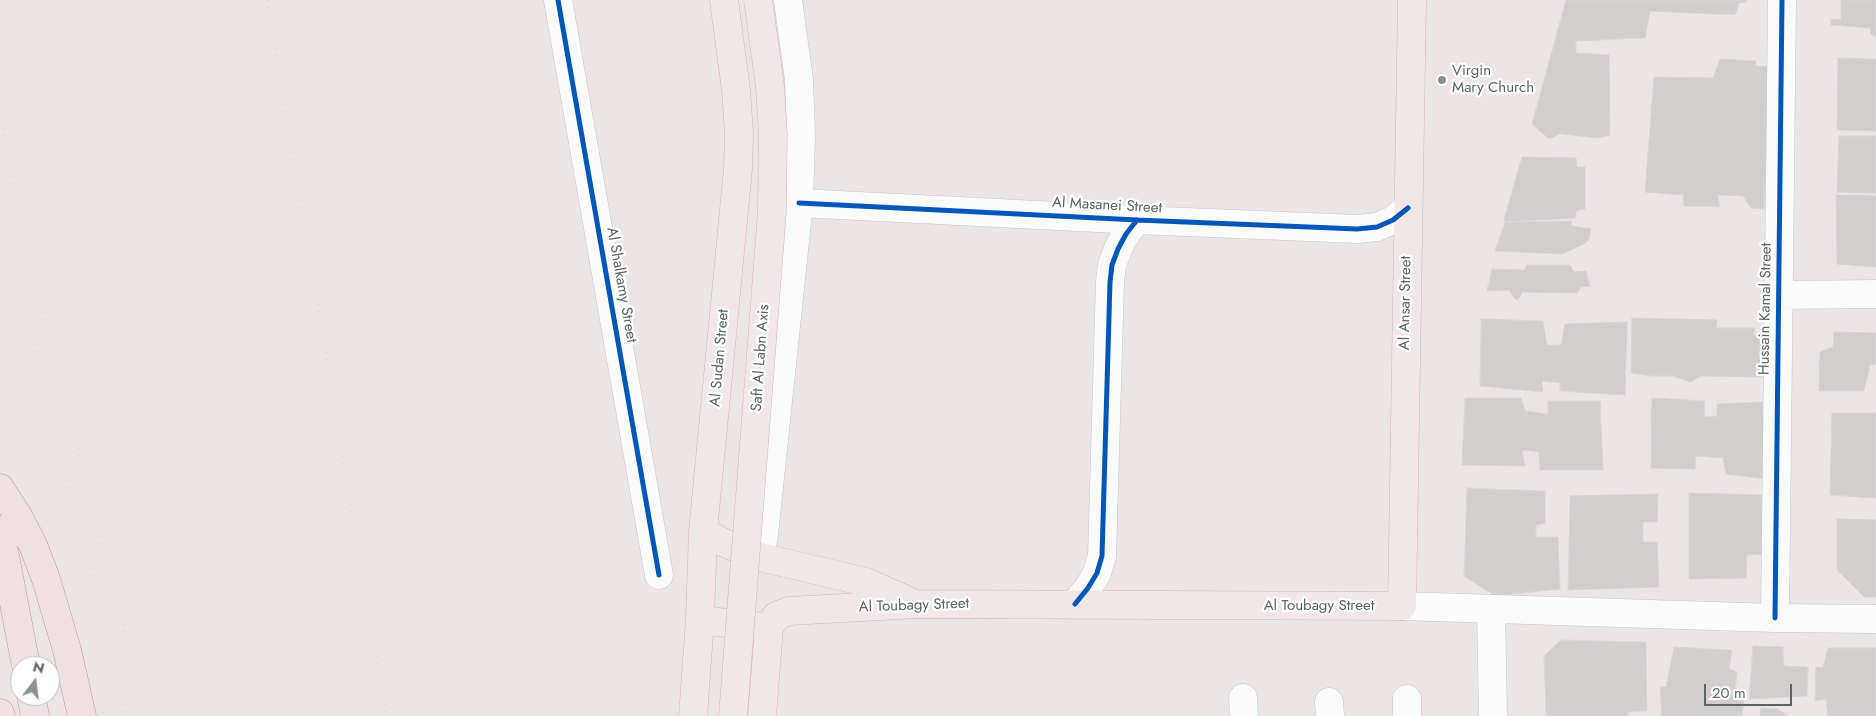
<!DOCTYPE html>
<style>
body{margin:0}
#map{position:relative;width:1876px;height:716px;overflow:hidden;background:#ece5e6;font-family:Jost,sans-serif}
canvas{display:block}
.north{position:absolute;left:10px;top:656px;width:50px;height:50px;box-sizing:border-box;background:#fff;border:1px solid #bdc1bf;border-radius:50%;rotate:15deg;font-size:14px;font-weight:700;line-height:20px;text-align:center;color:#5a6460}
.north::after{content:'';display:block;margin:auto;width:18px;height:22px;background:#8d918f;clip-path:polygon(50% 0,100% 100%,50% 72%,0 100%)}
.scale{position:absolute;left:1704px;top:684px;width:88px;height:22px;box-sizing:border-box;border:2px solid #5a6460;border-top:0;padding-left:6px;font-size:15px;line-height:18px;white-space:nowrap;color:#5a6460;-webkit-text-stroke:4px #fff;paint-order:stroke}
</style>
<div id="map">
<canvas width="1876" height="716"></canvas>
<div class="north">N</div>
<div class="scale">20 m</div>
</div>
<script>
const ctx = document.querySelector('canvas').getContext('2d');
ctx.lineJoin = 'round';
function paint(path, color) { ctx.fillStyle = color; ctx.fill(path, 'evenodd'); }
const poly = rows => new Path2D(rows.map(r => 'M' + r).join(''));
function strokePath(path, color, width, dash) { ctx.strokeStyle = color; ctx.lineWidth = width; ctx.lineCap = dash ? 'butt' : 'round'; ctx.setLineDash(dash || []); ctx.stroke(path); }
function label(font, color, halo, rows, align = 'center') {
  ctx.font = font + ' Jost,sans-serif'; ctx.lineWidth = 4.5; ctx.setLineDash([]); ctx.textBaseline = 'middle'; ctx.strokeStyle = halo; ctx.fillStyle = color; for (const [text, x, y, turn = 0] of rows) {
    ctx.save(); ctx.translate(x, y); ctx.rotate((+turn || 0) * Math.PI / 180); ctx.textAlign = isNaN(turn) ? turn : align; if (halo) ctx.strokeText(text, 0, 0); ctx.fillText(text, 0, 0); ctx.restore();
  }
}
const building = poly([
 [1566,0,1746,0,1746,2,1739,3,1735,15,1650,11,1645,38,1576,41,1576,53,1609,55,1610,135,1598,138,1560,134,1549,139,1532,124,1566,0],
 [1841,0,1876,0,1876,38,1871,34,1870,28,1831,25,1831,19,1841,20,1841,0],
 [1838,58,1876,59,1876,131,1837,130,1838,58],
 [1720,59,1756,61,1755,66,1770,67,1764,209,1751,208,1743,196,1718,195,1720,207,1684,206,1683,195,1645,192,1654,77,1713,78,1720,59],
 [1839,136,1876,136,1876,193,1837,192,1839,136],
 [1522,157,1576,158,1577,167,1585,167,1585,209,1576,211,1576,218,1505,222,1504,219,1522,157],
 [1836,195,1876,196,1876,267,1837,264,1836,195],
 [1571,221,1572,226,1591,229,1589,239,1586,243,1562,254,1495,251,1505,222,1571,221],
 [1527,265,1570,265,1574,272,1586,271,1590,286,1581,287,1577,293,1522,292,1518,300,1514,298,1509,290,1487,291,1492,269,1524,270,1527,265],
 [1632,318,1717,320,1716,328,1754,328,1754,335,1768,339,1769,377,1702,376,1690,382,1673,376,1651,376,1631,373,1632,318],
 [1481,319,1543,321,1547,345,1561,345,1565,324,1627,322,1625,395,1560,391,1560,383,1542,381,1543,392,1480,386,1481,319],
 [1834,332,1876,333,1876,364,1870,365,1864,391,1819,391,1820,352,1833,347,1834,332],
 [1465,398,1521,398,1525,411,1548,414,1548,401,1600,401,1603,470,1540,470,1539,452,1522,450,1525,466,1462,465,1465,398],
 [1652,398,1705,401,1704,417,1717,416,1717,404,1763,402,1765,479,1726,474,1723,458,1696,456,1695,469,1651,468,1652,398],
 [1832,413,1876,413,1876,498,1830,495,1832,413],
 [1467,488,1545,491,1545,523,1536,525,1536,537,1558,537,1560,589,1495,596,1464,576,1467,488],
 [1689,493,1767,495,1767,554,1747,555,1746,578,1689,579,1689,493],
 [1658,494,1657,522,1643,522,1643,542,1657,542,1659,587,1568,590,1570,496,1658,494],
 [1837,519,1876,520,1876,597,1864,597,1837,570,1837,519],
 [1561,640,1646,642,1647,711,1628,712,1628,716,1546,716,1544,656,1561,640],
 [1753,646,1783,647,1784,666,1808,667,1807,696,1749,699,1753,646],
 [1674,647,1732,650,1729,669,1737,672,1735,691,1745,691,1742,716,1662,716,1660,687,1666,687,1674,647],
 [1828,648,1876,648,1876,716,1828,716,1826,699,1815,701,1816,667,1823,668,1828,648],
 [1761,708,1778,709,1788,716,1760,716,1761,708]
]);
paint(building, '#d2cece');
strokePath(building, '#dbd4d6', 1);
const minor = poly([
 [558,0,659,575],
 [799,203,1137,220,1357,229,1377,227,1393,220,1408,208],
 [1779,295,1876,294],
 [760,557,764,534,799,203,801,136,799,80,788,0],
 [1075,604,1088,588,1097,573,1102,556,1110,282,1112,265,1118,249,1126,234,1137,220],
 [1402,606,1775,618,1876,619],
 [1491,609,1493,716],
 [1775,618,1782,0],
 [1243,698,1244,716],
 [1329,702,1330,716],
 [1407,716,1407,699]
]);
const major = poly([
 [703,531,722,542,760,557,866,582,911,602],
 [700,620,763,627],
 [693,716,700,620,703,531,738,169,739,134,736,90,724,0],
 [762,716,769,628,776,616,789,611,917,604,1402,606,1412,0]
]);
const highway = poly([
 [0,488,18,516,33,545,46,579,67,650,82,716],
 [0,530,26,666],
 [31,696,35,716],
 [0,713,1,716]
]);
strokePath(minor, '#c3c4c3', 29);
strokePath(major, '#d6b0b9', 29);
strokePath(highway, '#c3929f', 29);
strokePath(minor, '#fcfbfb', 28);
strokePath(major, '#f2e7e8', 28);
strokePath(highway, '#efe0e3', 28);
strokePath(poly([
 [267,0,386,716],
 [0,107,9,159,56,362,147,716],
 [0,194,40,371,128,716]
]), '#e0e0e0', 4, [1, 6]);
const majorBridge = poly([
 [733,716,772,212,773,135,770,86,758,0]
]);
strokePath(majorBridge, '#d6b0b9', 29, []);
strokePath(majorBridge, '#f2e7e8', 28);
strokePath(poly([
 [558,0,659,575],
 [799,203,1137,220,1357,229,1377,227,1393,220,1408,208],
 [1075,604,1088,588,1097,573,1102,556,1110,282,1112,265,1118,249,1126,234,1137,220],
 [1775,618,1782,0]
]), '#0057b8', 5);
for (const [x, y, r, color] of [
 [1442,80,5,"#8d918f"]
]) { const dot = new Path2D(); dot.arc(x, y, r, 0, 2 * Math.PI); ctx.fillStyle = color; ctx.fill(dot); strokePath(dot, '#fff', 2); }
label('15px', '#5a6460', '#fff', [
 ["Virgin",1452,71],
 ["Mary Church",1452,88]
], 'left');
label('15px', '#5a6460', '#fff', [
 ["Al Masanei Street",1107,206,3],
 ["Al Shalkamy Street",621,285,80],
 ["Al Ansar Street",1406,303,-89],
 ["Hussain Kamal Street",1766,309,-89],
 ["Al Sudan Street",720,358,-85],
 ["Saft Al Labn Axis",761,358,-86],
 ["Al Toubagy Street",914,606,-2],
 ["Al Toubagy Street",1319,606]
]);
</script>
